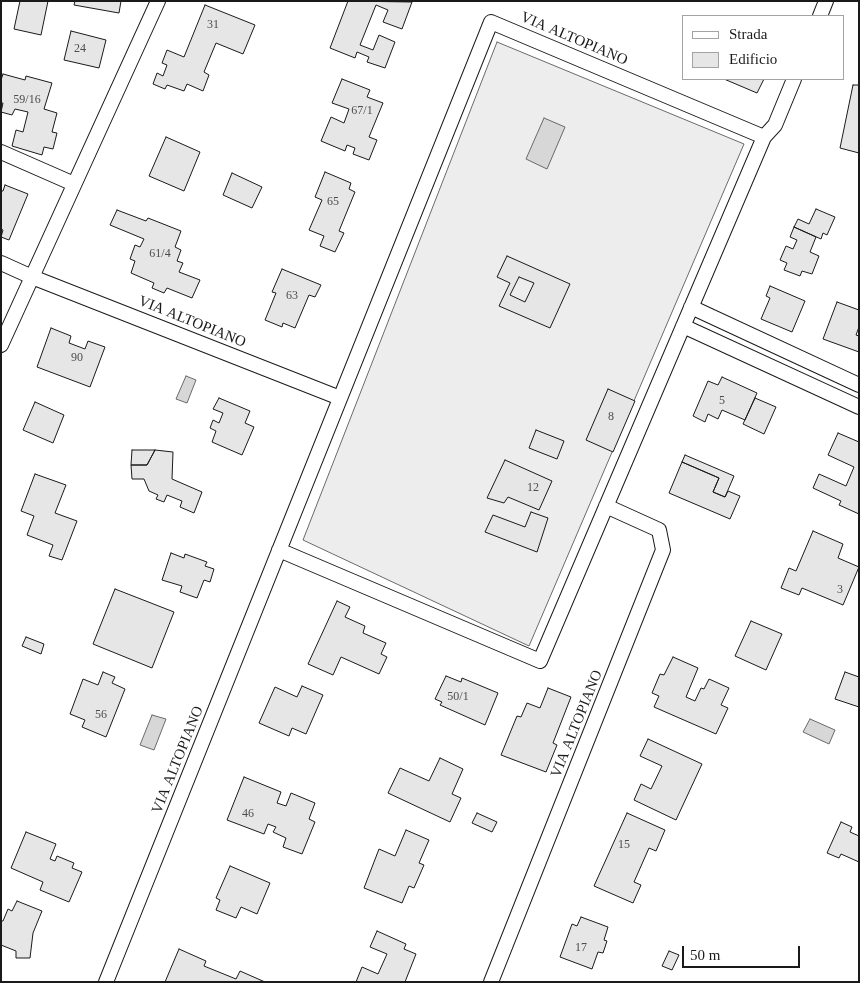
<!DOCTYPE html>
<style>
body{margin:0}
#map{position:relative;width:860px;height:983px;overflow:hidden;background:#fff;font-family:"Times New Roman",serif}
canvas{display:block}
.frame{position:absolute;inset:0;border:2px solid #1a1a1a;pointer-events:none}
.legend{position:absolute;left:682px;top:15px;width:162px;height:65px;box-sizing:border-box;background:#fff;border:1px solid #a3a3a3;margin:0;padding:6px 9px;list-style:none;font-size:15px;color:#1a1a1a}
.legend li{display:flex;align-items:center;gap:10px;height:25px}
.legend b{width:25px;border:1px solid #a3a3a3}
.scale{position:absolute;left:682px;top:946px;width:118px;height:22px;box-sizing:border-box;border:2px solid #1a1a1a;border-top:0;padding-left:6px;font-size:15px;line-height:18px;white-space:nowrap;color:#1a1a1a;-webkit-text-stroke:4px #fff;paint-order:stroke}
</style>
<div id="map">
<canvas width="860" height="983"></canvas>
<div class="frame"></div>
<ul class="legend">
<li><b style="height:6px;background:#fff"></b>Strada</li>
<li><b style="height:14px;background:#e6e6e6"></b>Edificio</li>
</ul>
<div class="scale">50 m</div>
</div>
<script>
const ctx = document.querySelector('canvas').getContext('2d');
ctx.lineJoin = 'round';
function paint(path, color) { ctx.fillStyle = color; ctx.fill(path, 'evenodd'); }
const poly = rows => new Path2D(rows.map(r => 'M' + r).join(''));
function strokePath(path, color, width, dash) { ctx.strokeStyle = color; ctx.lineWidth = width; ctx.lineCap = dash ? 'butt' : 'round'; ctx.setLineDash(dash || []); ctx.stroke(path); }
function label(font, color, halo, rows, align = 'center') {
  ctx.font = font + ' "Times New Roman",serif'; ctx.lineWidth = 4; ctx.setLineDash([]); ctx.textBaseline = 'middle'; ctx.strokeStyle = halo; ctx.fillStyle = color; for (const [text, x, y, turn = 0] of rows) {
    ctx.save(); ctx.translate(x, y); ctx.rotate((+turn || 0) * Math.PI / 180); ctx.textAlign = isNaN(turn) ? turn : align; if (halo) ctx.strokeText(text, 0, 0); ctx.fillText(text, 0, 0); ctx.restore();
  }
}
const built = poly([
 [497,42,744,144,529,646,303,540,497,42]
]);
paint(built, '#ededed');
strokePath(built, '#6a6a6a', 1);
const water = poly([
 [544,118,565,127,547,169,526,159,544,118],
 [186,376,196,380,187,403,176,399,186,376],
 [152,715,166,719,154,750,140,745,152,715],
 [810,719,835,730,829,744,803,732,810,719]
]);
paint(water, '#d7d7d7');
strokePath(water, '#6a6a6a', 1);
const building = poly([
 [20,1,48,1,41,35,14,29,20,1],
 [75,1,121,1,119,13,74,5,75,1],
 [348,1,412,2,402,29,383,22,388,10,376,5,360,45,373,50,379,35,395,42,385,68,367,62,369,57,357,52,355,58,330,48,348,1],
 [205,5,255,25,243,54,216,43,204,72,209,75,203,91,187,84,184,91,167,85,165,89,153,84,157,73,163,76,167,65,162,63,167,50,184,57,205,5],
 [71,31,106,40,99,68,64,60,71,31],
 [3,74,25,80,26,76,52,83,44,109,57,113,52,132,57,133,53,149,44,147,42,155,12,146,16,130,23,132,28,112,15,109,12,115,1,112,3,103,1,103,1,80,3,74],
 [342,79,370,90,367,97,383,103,369,137,377,140,369,160,353,154,355,148,347,145,345,151,321,141,331,117,344,123,349,109,332,103,342,79],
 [724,79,764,79,757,93,724,79],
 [853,85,859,85,859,153,840,148,853,85],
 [166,137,200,152,184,191,149,176,166,137],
 [325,172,351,183,349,189,355,192,339,231,344,233,335,252,320,246,324,236,309,230,322,200,315,197,325,172],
 [232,173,262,187,252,208,223,195,232,173],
 [5,185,28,194,9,240,1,237,3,230,1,229,1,191,3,191,5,185],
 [816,209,835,217,827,235,823,233,821,239,794,227,798,219,809,224,816,209],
 [117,210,146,221,148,218,181,231,175,247,181,250,177,261,183,263,179,272,200,280,192,298,167,288,164,293,152,288,154,283,131,273,135,261,130,259,135,245,140,247,144,239,110,225,117,210],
 [794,227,816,237,810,252,819,256,812,274,802,271,800,276,784,270,787,263,780,260,786,246,793,249,797,240,790,237,794,227],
 [507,256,570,284,550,328,499,306,510,283,497,277,507,256],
 [519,277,534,283,525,302,510,295,519,277],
 [282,269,321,285,315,297,309,295,295,328,283,323,282,327,265,320,276,293,272,292,282,269],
 [770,286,805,301,792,332,761,319,770,298,766,296,770,286],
 [837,302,859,310,859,327,856,335,859,336,859,352,823,339,837,302],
 [51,328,71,336,69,343,85,349,88,341,105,347,90,387,37,367,51,328],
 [722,377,757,393,745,420,722,410,718,419,708,414,705,422,693,416,708,381,718,385,722,377],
 [608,389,635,401,613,452,586,440,608,389],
 [219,398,250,411,245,423,254,427,242,455,212,442,216,431,210,428,213,420,219,423,223,413,213,409,219,398],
 [755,398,776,407,764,434,743,424,755,398],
 [35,402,64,415,53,443,23,430,35,402],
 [536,430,564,441,557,459,529,448,536,430],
 [838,433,859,442,859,514,839,505,841,501,813,488,819,474,846,486,854,467,828,455,838,433],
 [132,450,155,450,147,465,131,465,132,450],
 [155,450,173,452,172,479,202,492,194,513,180,507,182,501,167,495,164,502,156,499,158,495,149,491,144,479,132,479,131,465,147,465,155,450],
 [685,455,734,476,725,497,713,492,719,478,682,462,685,455],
 [505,460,552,481,539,510,508,497,504,503,487,498,505,460],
 [682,462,719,478,713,492,725,497,728,491,740,496,730,519,669,493,682,462],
 [35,474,66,485,55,513,77,521,62,560,49,556,53,545,27,535,34,516,21,511,35,474],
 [531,512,548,518,537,552,485,532,493,515,525,527,531,512],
 [813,531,843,544,838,558,859,567,843,605,802,588,799,595,781,588,789,568,796,571,813,531],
 [171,553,184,558,185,554,207,562,205,566,214,569,210,582,204,580,197,598,180,592,182,586,162,580,171,553],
 [115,589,174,612,152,668,93,644,115,589],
 [337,601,350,607,345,617,365,626,363,633,386,643,381,654,387,657,379,674,341,657,333,675,308,664,337,601],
 [751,621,782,634,766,670,735,656,751,621],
 [26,637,44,644,41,654,22,646,26,637],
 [673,657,698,668,686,697,695,701,701,688,704,689,709,679,729,688,721,705,728,708,716,734,654,707,659,696,652,693,660,674,664,675,673,657],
 [103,672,115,677,112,683,125,689,106,737,82,727,85,720,70,714,83,679,98,685,103,672],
 [845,672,859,677,859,707,835,699,845,672],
 [446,676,461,682,462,678,498,693,485,725,440,705,442,702,435,699,446,676],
 [302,686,323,695,306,734,292,728,289,736,259,723,275,687,297,697,302,686],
 [548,688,571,697,553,743,557,745,546,772,501,755,517,716,521,717,527,703,540,708,548,688],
 [648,739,702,764,676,820,634,800,641,784,651,789,662,766,640,756,648,739],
 [440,758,463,769,452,794,461,798,450,822,388,793,400,768,429,781,440,758],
 [244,777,281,792,277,803,286,806,291,793,315,803,309,819,315,822,302,854,283,847,286,838,273,832,276,827,268,824,264,834,227,820,244,777],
 [477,813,497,822,492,832,472,823,477,813],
 [627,813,665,830,656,851,649,848,634,882,641,885,633,903,594,886,627,813],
 [841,822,852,827,850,832,859,836,859,862,841,854,839,858,827,853,841,822],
 [406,830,429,840,419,863,424,865,414,888,409,886,402,903,364,888,379,849,395,856,406,830],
 [26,832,56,844,50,859,55,861,57,856,74,863,72,868,82,872,69,902,40,890,43,882,11,868,26,832],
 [230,866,270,883,257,914,241,907,236,918,216,910,220,900,216,898,230,866],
 [17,901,42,911,33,933,30,958,16,958,16,951,1,945,1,921,3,921,8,909,12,911,17,901],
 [581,917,608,927,604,940,607,941,603,953,598,952,592,969,560,957,572,924,577,926,581,917],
 [377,931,406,944,404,949,416,954,405,982,356,982,362,967,378,974,387,954,370,947,377,931],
 [179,949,206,961,204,966,236,979,240,971,265,982,165,982,179,949],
 [669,951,679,955,672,970,662,966,669,951]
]);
paint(building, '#e6e6e6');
strokePath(building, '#1a1a1a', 1);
const minor = poly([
 [820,16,826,1],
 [764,137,775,125,794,79],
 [1,152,74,184],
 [1,263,32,277,340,398],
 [691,307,859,385],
 [683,326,859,407],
 [1,345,158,1],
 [106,982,491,22,764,137,540,661,279,550],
 [491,982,663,550,659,530,606,506]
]);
strokePath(minor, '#1a1a1a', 16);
strokePath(minor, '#fff', 14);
label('12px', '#4d4d4d', null, [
 ["31",213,25],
 ["24",80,49],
 ["59/16",27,100],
 ["67/1",362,111],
 ["65",333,202],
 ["61/4",160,254],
 ["63",292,296],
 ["90",77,358],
 ["5",722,401],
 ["8",611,417],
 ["12",533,488],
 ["3",840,590],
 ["50/1",458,697],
 ["56",101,715],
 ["46",248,814],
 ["15",624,845],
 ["17",581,948]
]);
label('15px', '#1a1a1a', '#fff', [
 ["VIA ALTOPIANO",574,39,23],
 ["VIA ALTOPIANO",192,322,22],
 ["VIA ALTOPIANO",577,724,-68],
 ["VIA ALTOPIANO",178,760,-68]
]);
</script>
